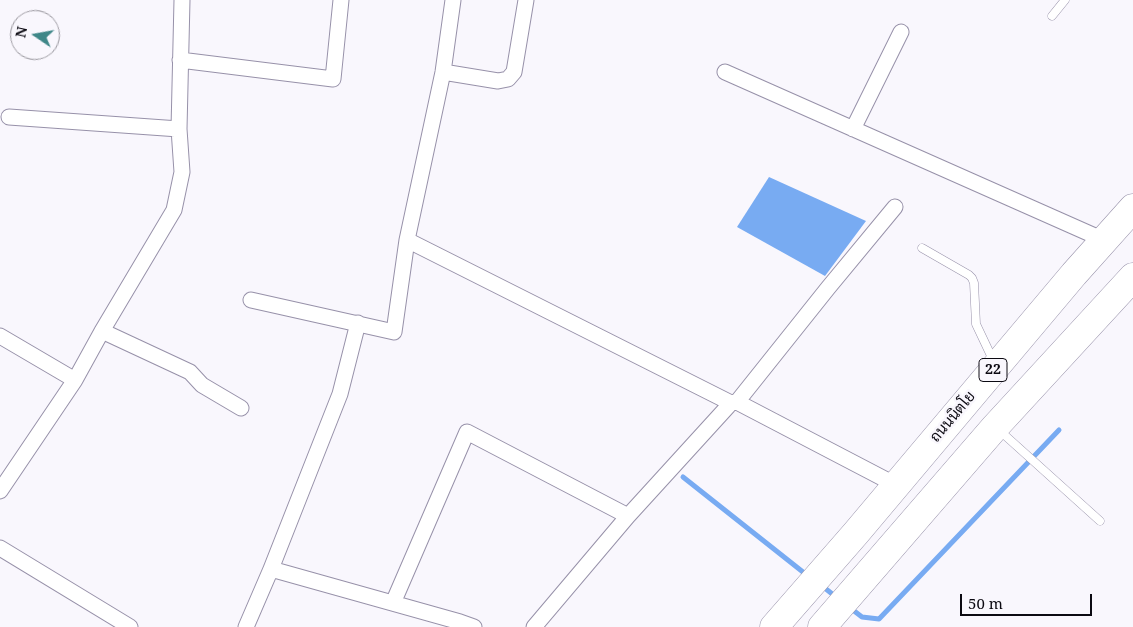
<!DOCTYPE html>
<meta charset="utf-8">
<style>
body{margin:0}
#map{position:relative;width:1133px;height:627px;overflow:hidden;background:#f9f7fd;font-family:"Noto Serif",serif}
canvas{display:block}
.north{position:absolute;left:10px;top:10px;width:50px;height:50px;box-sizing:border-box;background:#f9f7fd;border:1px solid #9a989f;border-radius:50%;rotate:282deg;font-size:14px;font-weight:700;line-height:20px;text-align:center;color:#0c0a12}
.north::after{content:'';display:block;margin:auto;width:18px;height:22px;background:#3f8788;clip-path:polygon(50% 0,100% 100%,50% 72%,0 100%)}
.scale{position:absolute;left:960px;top:594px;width:132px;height:22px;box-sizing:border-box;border:2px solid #0c0a12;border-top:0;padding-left:6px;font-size:15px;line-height:18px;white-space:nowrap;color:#0c0a12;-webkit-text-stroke:4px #f9f7fd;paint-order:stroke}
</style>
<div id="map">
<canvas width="1133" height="627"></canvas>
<div class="north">N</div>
<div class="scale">50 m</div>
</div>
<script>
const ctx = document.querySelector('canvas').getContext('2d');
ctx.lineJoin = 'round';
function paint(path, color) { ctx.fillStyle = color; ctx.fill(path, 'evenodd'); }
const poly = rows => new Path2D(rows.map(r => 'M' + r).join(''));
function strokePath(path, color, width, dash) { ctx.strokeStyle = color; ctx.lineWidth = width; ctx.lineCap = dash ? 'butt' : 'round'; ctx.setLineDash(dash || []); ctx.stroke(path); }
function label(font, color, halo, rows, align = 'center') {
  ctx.font = font + ' "Noto Serif",Sarabun,serif'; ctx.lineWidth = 5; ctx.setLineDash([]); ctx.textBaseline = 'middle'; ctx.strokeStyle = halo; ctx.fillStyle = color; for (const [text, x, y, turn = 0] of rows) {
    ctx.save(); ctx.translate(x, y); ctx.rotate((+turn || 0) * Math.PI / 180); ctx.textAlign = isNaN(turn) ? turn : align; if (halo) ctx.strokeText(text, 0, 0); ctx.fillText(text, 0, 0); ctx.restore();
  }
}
paint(poly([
 [769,177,866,221,825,276,737,227]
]), '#78abf2');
strokePath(poly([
 [683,477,808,576],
 [821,585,836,597],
 [849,607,862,617,879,619,1059,430]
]), '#78abf2', 5);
const lane = poly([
 [1052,16,1065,0],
 [922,248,969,275,972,278,974,283,976,324,994,362],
 [999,430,1100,521]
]);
const street = poly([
 [453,0,443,72,407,240,731,403],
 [180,60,333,79,341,0],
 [443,72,498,81,508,79,514,72,526,0],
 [725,72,1104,240],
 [9,117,179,129],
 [853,129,901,32],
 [251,300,394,332,407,240],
 [102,331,190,372,202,385,241,408],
 [0,336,75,380],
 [737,402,828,288,895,207],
 [0,491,75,380,102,331,174,210,182,172,179,129,182,0],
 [0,548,130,627],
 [271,569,460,622,474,627],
 [393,603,467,432,628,516],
 [246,627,271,569,340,394,358,323],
 [534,627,628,516,731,403,737,402,896,485]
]);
const highway = poly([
 [774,627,856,533,1074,274,1133,208],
 [822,627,995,427,1133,277]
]);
strokePath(lane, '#9791a9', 9);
strokePath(street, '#9791a9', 17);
strokePath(highway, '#9791a9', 29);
strokePath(lane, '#fff', 8);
strokePath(street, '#fff', 15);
strokePath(highway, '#fff', 28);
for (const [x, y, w] of [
 [993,370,28]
]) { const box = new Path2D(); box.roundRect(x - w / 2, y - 11.5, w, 23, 4); ctx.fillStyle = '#f9f7fd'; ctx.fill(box); strokePath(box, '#0c0a12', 1); }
label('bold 14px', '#0c0a12', null, [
 ["22",993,370]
]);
label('15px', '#0c0a12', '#f9f7fd', [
 ["ถนนนิตโย",953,417,-50]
]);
</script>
